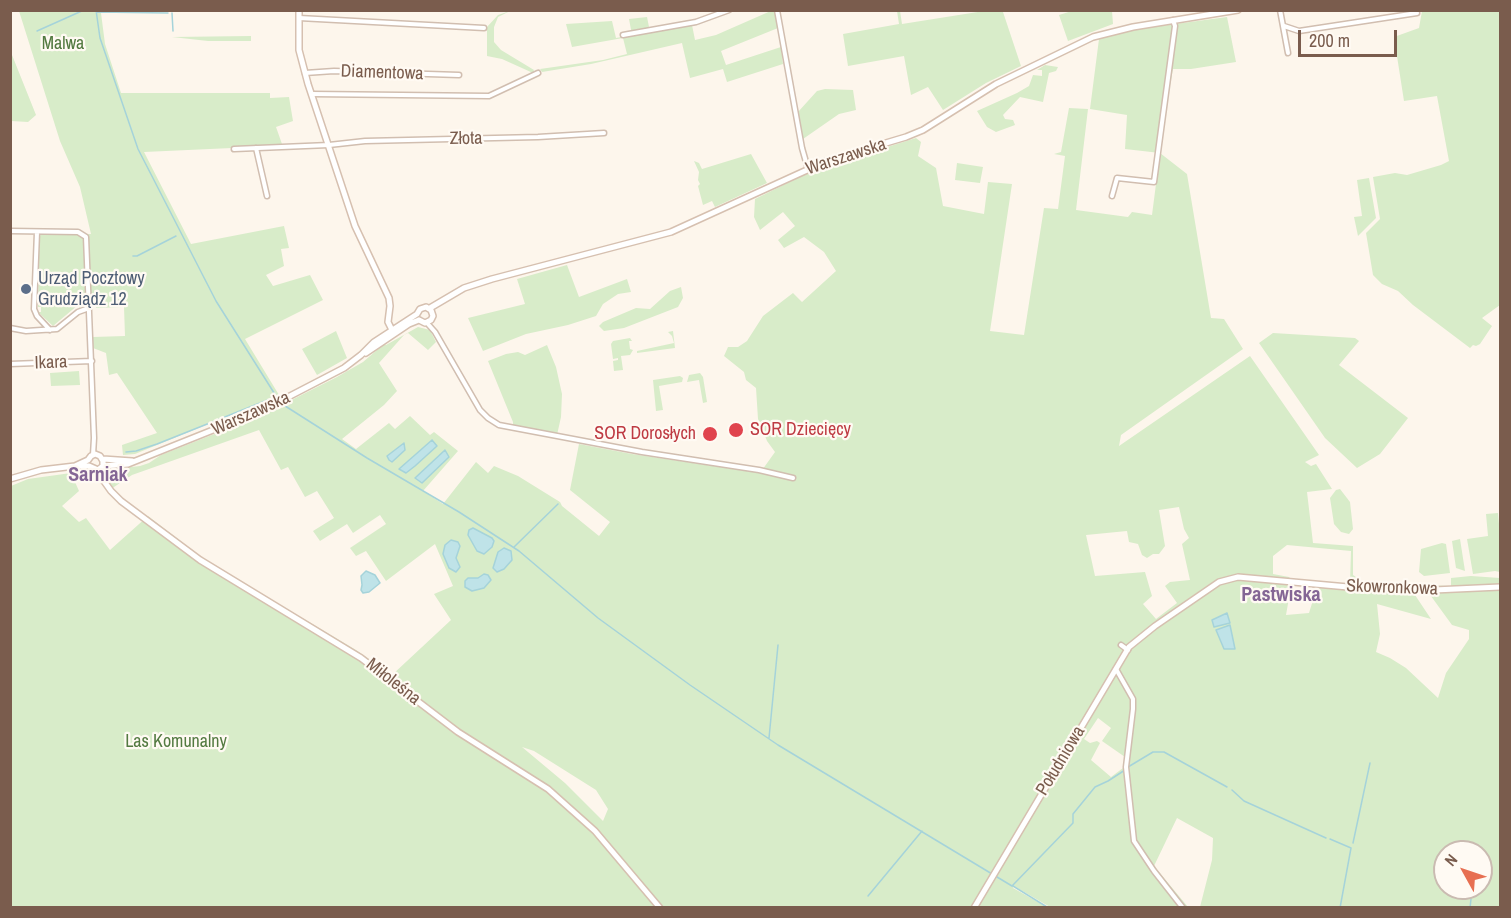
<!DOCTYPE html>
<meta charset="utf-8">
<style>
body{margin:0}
#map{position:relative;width:1511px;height:918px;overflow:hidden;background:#fdf6ec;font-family:"Archivo Narrow",sans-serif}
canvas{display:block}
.frame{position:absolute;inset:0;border:12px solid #7a5c4d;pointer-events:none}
.north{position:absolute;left:1433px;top:840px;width:60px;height:60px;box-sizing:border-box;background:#fffaf3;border:2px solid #cabbb1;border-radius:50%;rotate:310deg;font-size:16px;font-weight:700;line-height:24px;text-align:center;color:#7a5c4d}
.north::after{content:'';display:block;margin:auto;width:21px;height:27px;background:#e76f51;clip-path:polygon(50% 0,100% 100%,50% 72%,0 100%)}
.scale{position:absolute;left:1298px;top:30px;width:99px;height:27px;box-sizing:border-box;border:3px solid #7a5c4d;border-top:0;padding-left:8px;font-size:18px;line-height:21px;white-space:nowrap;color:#7a5c4d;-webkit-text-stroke:4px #fffaf3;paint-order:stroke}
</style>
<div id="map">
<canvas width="1511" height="918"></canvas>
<div class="frame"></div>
<div class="north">N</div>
<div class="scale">200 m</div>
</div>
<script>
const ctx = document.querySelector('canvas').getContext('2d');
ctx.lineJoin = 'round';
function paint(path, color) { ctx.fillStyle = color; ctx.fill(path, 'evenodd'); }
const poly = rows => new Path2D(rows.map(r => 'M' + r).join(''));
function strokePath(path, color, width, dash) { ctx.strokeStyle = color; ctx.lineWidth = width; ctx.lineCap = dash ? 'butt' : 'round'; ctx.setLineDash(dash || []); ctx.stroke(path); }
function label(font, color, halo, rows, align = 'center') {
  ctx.font = font + ' "Archivo Narrow",sans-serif'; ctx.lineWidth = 4.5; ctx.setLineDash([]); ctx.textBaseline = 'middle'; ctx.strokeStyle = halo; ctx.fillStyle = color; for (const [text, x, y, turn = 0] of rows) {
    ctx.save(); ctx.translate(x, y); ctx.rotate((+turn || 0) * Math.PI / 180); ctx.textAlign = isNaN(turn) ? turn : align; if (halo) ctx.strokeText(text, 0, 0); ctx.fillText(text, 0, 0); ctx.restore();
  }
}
paint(poly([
 [107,10,170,12,101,13,105,44,121,93,270,93,270,98,289,97,293,121,276,127,282,144,232,148,144,152,191,244,284,226,289,248,281,249,284,266,266,275,273,286,310,275,323,300,245,339,279,395,135,454,123,455,122,445,157,433,117,373,109,375,106,353,93,348,93,337,125,336,124,307,96,308,96,305,80,309,78,305,53,326,38,312,41,312,41,307,38,307,39,238,41,234,91,234,80,187,60,141,19,11],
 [773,10,775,11,778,28,721,51,726,65,781,47,783,64,727,82,723,69,690,78,682,43,591,64,542,72,540,69,603,60,627,54,623,38,572,47,566,24,612,21,616,38,632,35,629,19,647,17,650,32,692,25,695,40,716,35],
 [1075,10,1112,11,1113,24,1068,41,1059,15],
 [510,11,498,17,494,27,494,42,501,50,534,70,533,73,502,59,487,56,487,27,498,15],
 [897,11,900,11,902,24,984,11,1011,11,1003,12,1021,66,986,83,943,110,928,87,911,95,904,56,848,66,843,34,899,24],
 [1422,11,1500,11,1500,305,1482,318,1492,326,1480,344,1476,346,1473,345,1470,348,1413,305,1398,291,1382,284,1373,275,1366,233,1380,219,1373,177,1395,173,1407,175,1441,165,1449,161,1437,96,1404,101,1394,37,1419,28],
 [1227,17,1236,62,1191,69,1173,69,1163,124,1160,153,1187,174,1211,318,1224,319,1243,349,1121,435,1119,446,1250,356,1319,455,1305,462,1311,466,1316,464,1332,489,1307,492,1313,543,1353,546,1353,575,1365,583,1451,586,1451,578,1471,576,1500,578,1500,586,1478,588,1389,587,1361,585,1350,584,1351,551,1287,545,1273,556,1273,574,1289,577,1292,581,1286,615,1309,613,1318,584,1413,592,1431,619,1377,604,1380,634,1376,652,1390,658,1406,668,1438,698,1446,673,1469,639,1469,630,1452,625,1428,592,1500,589,1500,907,1200,907,1212,860,1213,838,1177,818,1154,866,1188,907,1050,907,1014,886,1013,888,1047,907,11,908,11,486,28,479,71,473,79,491,62,506,79,522,86,518,110,550,148,516,205,560,356,650,392,675,451,620,434,594,453,586,435,544,386,581,366,551,356,556,350,548,386,524,380,515,353,533,347,524,320,541,313,531,334,518,317,491,305,497,288,467,281,470,259,430,132,475,108,491,96,478,114,469,140,466,149,463,161,455,260,416,337,377,363,362,384,344,386,345,418,327,430,330,436,342,428,350,408,333,404,335,379,363,397,391,384,405,342,439,356,449,389,423,395,429,410,416,430,435,434,432,458,451,423,491,443,504,476,462,488,473,494,466,518,476,560,502,562,506,599,536,610,522,570,490,579,444,632,454,760,473,775,452,767,441,758,419,756,388,746,380,744,372,724,356,728,347,738,347,747,341,763,316,793,293,802,302,836,271,824,252,804,237,784,248,778,240,795,226,783,212,760,230,754,217,755,199,814,170,916,138,921,142,918,156,936,168,943,206,984,214,988,182,1012,184,990,331,1024,335,1044,208,1058,209,1065,156,1054,154,1061,152,1069,108,1088,109,1076,210,1128,217,1132,212,1152,215,1160,153,1125,149,1127,115,1090,109,1099,39,1131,30],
 [1179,507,1184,529,1189,538,1182,544,1190,580,1170,582,1165,586,1177,603,1156,619,1143,604,1152,596,1145,572,1095,576,1086,535,1127,531,1129,542,1138,544,1142,555,1147,558,1153,554,1159,554,1165,546,1159,510],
 [1098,718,1111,728,1102,741,1125,757,1123,768,1111,777,1091,760,1100,743,1097,741,1090,743,1084,739],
 [522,747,534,751,596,790,608,809,603,821,565,783],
 [1445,852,1481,852,1481,888,1445,888],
 [251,36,251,41,208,41,172,37],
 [10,50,36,115,28,122,11,121],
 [1045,65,1058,67,1056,71,1049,73,1043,102,1020,97,1003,115,1005,119,1013,120,1015,125,996,132,987,127,977,111,1017,93,1029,86,1033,75,1042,76,1042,70,1037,70],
 [825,89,853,90,856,110,839,114,803,139,798,112,817,91],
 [751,154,767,183,715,207,712,201,703,205,698,186,700,184,698,180,699,172,694,161,699,163,702,169],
 [957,163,983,167,980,183,955,180],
 [1369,178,1376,218,1358,236,1354,217,1362,216,1357,180],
 [567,265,579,297,627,279,631,292,618,294,603,304,596,316,568,325,526,334,483,351,468,318,525,304,517,279],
 [681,287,683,298,678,307,624,328,604,331,599,326,603,322,636,308,650,309,670,291],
 [336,331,347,358,317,375,302,349],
 [673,331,675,348,637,353,637,351,674,343,672,336,668,332],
 [1273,333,1355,338,1359,341,1339,365,1408,418,1380,454,1357,468,1325,438,1259,343],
 [630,338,632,341,629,341,630,349,633,350,630,355,621,356,623,370,614,371,613,361,618,360,618,358,613,359,611,344,613,341],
 [547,345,556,367,562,394,561,417,557,435,513,427,513,422,488,361,506,354,518,352,525,355],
 [79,371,80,385,51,386,50,373],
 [700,373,703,377,707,402,703,403,699,380,687,382,689,375],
 [680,376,683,378,682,382,659,386,663,410,656,411,653,380],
 [1340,489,1350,502,1353,529,1349,534,1341,532,1334,524,1330,498,1336,490],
 [1498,513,1500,535,1500,572,1495,571,1473,574,1467,539,1488,536,1486,514],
 [1460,539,1465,571,1456,568,1452,541],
 [1442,543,1446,544,1450,573,1424,576,1419,572,1421,549]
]), '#d8ecc9');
const water = poly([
 [432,440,437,446,415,466,406,473,399,469,432,440],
 [404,443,405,450,392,462,389,460,387,456,404,443],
 [445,450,449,457,422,483,415,478,445,450],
 [473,528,492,538,494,541,492,547,484,554,477,551,468,535,469,530,473,528],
 [451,540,458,542,460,546,456,558,460,567,456,572,449,568,443,554,445,545,451,540],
 [504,548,511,551,512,560,504,569,497,572,493,568,498,552,504,548],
 [366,571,375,575,380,583,369,592,363,593,361,590,362,585,361,576,366,571],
 [484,574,488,575,491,580,484,588,472,591,465,587,465,581,468,578,478,578,484,574],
 [1227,613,1230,623,1214,627,1212,620,1227,613],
 [1230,625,1235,649,1224,649,1216,630,1230,625]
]);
paint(water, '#bfe3e8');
strokePath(water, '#a5d3da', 1.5);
strokePath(poly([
 [96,10,100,38,138,149,216,301,276,396],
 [97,12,168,13],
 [172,13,173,31],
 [37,31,84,10],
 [133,256,137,256,176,236],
 [282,404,367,458,459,512,519,551,598,618,690,685,778,745,1012,886,1073,823,1073,814,1095,787,1108,781,1125,770],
 [126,452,136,451,157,444,270,399],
 [514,547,558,504],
 [769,738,778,645],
 [1128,767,1153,752,1164,752,1227,787],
 [1232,790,1244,801,1326,838],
 [1330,839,1351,848,1340,908],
 [1353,843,1370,763],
 [1013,886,1047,907],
 [868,896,922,831],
 [1470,908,1471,899]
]), '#a5d3da', 1.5);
const street = poly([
 [777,10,802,148,808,169],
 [1280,10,1288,53],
 [299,18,484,28],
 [1284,26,1299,31,1417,13],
 [623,35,696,22,729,10],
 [305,73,334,71,459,75],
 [312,94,489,96,538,73],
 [256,148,267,196],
 [234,149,329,145,365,141,538,137,604,133],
 [1112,196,1117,178,1154,182,1175,26,1173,20],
 [10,231,78,232,86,237,94,438,93,455],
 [37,232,34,309,37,316,50,330],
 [427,323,435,332,480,410,488,418,499,425,642,452,759,470,793,478],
 [10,328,26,331,57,329,78,312,89,308],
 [10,364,92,361],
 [1121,645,1128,650],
 [1116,669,1133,699,1133,709,1126,767,1134,841,1154,871,1183,908]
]);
const secondary = poly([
 [299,10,299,50,308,84,355,226,389,298,390,306,388,322,394,334],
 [430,308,464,288,492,279,671,232,829,160,906,137,923,130,996,84,1093,37,1133,27,1238,10],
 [366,353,409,324,419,320],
 [103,459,132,461],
 [103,466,128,464,263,410,344,368,361,355,374,342,417,314,420,309,426,307,431,310,433,316,431,320,425,323,419,320],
 [96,470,111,491,121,501,200,560,361,658,458,732,548,789,595,831,660,908],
 [10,479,41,470,75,466,89,466,98,470,103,466,103,461,100,456,95,454,91,456,88,460,75,466],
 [974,908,1129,647,1155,626,1219,582,1238,577,1370,589,1434,590,1500,587]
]);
strokePath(street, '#d1beb0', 7);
strokePath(secondary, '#d6c0b0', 8);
strokePath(street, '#fff', 4);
strokePath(secondary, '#fff', 5);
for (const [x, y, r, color] of [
 [26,289,6,"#5c6f8a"],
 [736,430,8,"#e0444e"],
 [710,434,8,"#e0444e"]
]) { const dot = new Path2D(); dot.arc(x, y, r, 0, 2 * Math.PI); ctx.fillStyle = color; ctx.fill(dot); strokePath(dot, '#fffaf3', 2); }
label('18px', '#537a41', '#fffaf3', [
 ["Malwa",63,44],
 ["Las Komunalny",176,742]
]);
label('18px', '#7a5c4d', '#fffaf3', [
 ["Diamentowa",382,73,2],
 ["Złota",466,139,-1],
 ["Warszawska",846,157,-18],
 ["Ikara",51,363,-2],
 ["Warszawska",251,414,-24],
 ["Skowronkowa",1392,588,2],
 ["Miłoleśna",393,682,38],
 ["Południowa",1061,761,-59]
]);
label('18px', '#4e5e75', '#fffaf3', [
 ["Urząd Pocztowy",38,279],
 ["Grudziądz 12",38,300]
], 'left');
label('18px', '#be3a42', '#fffaf3', [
 ["SOR Dziecięcy",750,430],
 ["SOR Dorosłych",696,434,"right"]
], 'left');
label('bold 20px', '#846695', '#fffaf3', [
 ["Sarniak",98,476],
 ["Pastwiska",1281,596]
]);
</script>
